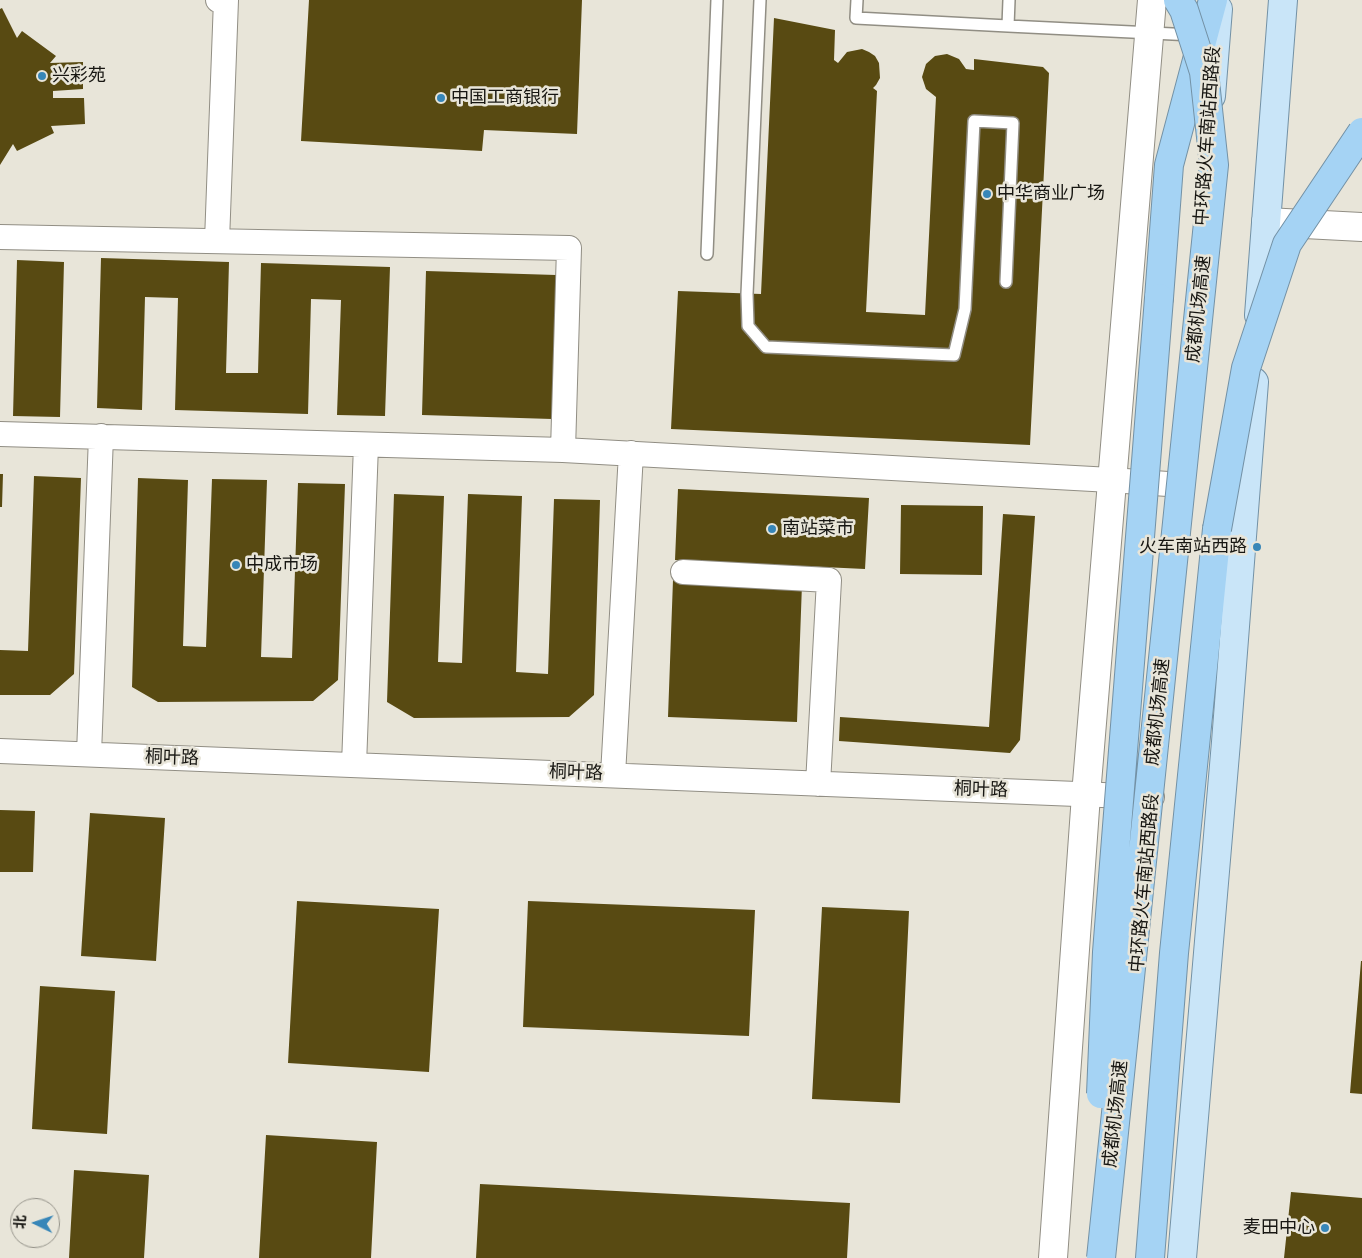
<!DOCTYPE html>
<meta charset="utf-8">
<style>
body{margin:0}
#map{position:relative;width:1362px;height:1258px;overflow:hidden;background:#e8e5d9;font-family:"Fira Sans","Noto Sans SC",sans-serif}
canvas{display:block}
.north{position:absolute;left:10px;top:1198px;width:50px;height:50px;box-sizing:border-box;background:#e8e5d9;border:1px solid #949289;border-radius:50%;rotate:274deg;font-size:14px;font-weight:700;line-height:20px;text-align:center;color:#171612}
.north::after{content:'';display:block;margin:auto;width:18px;height:22px;background:#3786b8;clip-path:polygon(50% 0,100% 100%,50% 72%,0 100%)}
</style>
<div id="map">
<canvas width="1362" height="1258"></canvas>
<div class="north">北</div>
</div>
<script>
const ctx = document.querySelector('canvas').getContext('2d');
ctx.lineJoin = 'round';
function paint(path, color) { ctx.fillStyle = color; ctx.fill(path, 'evenodd'); }
const poly = rows => new Path2D(rows.map(r => 'M' + r).join(''));
function strokePath(path, color, width, dash) { ctx.strokeStyle = color; ctx.lineWidth = width; ctx.lineCap = dash ? 'butt' : 'round'; ctx.setLineDash(dash || []); ctx.stroke(path); }
function label(font, color, halo, rows, align = 'center') {
  ctx.font = font + ' "Fira Sans","Noto Sans SC",sans-serif'; ctx.lineWidth = 5; ctx.setLineDash([]); ctx.textBaseline = 'middle'; ctx.strokeStyle = halo; ctx.fillStyle = color; for (const [text, x, y, turn = 0] of rows) {
    ctx.save(); ctx.translate(x, y); ctx.rotate((+turn || 0) * Math.PI / 180); ctx.textAlign = isNaN(turn) ? turn : align; if (halo) ctx.strokeText(text, 0, 0); ctx.fillText(text, 0, 0); ctx.restore();
  }
}
paint(poly([
 [309,0,582,0,577,134,484,130,482,151,301,141],
 [2,8,17,38,22,31,56,56,50,63,83,62,83,89,53,91,53,98,84,98,85,124,51,126,54,133,17,151,13,144,0,165,0,9],
 [774,18,835,30,834,60,838,63,847,52,862,49,869,52,875,56,879,63,880,78,876,85,873,88,877,91,866,312,925,315,936,97,926,89,922,77,926,64,935,56,947,54,959,59,966,69,974,70,974,59,1043,67,1049,73,1030,445,671,429,678,291,761,294],
 [101,258,229,262,226,373,258,373,261,263,390,267,385,416,337,415,341,300,311,299,308,414,175,410,178,298,145,297,142,410,97,408],
 [17,260,64,262,60,417,13,416],
 [426,271,556,275,552,419,422,415],
 [0,474,3,474,2,507,0,507],
 [34,476,81,478,74,674,50,695,0,695,0,650,28,651],
 [138,478,188,480,183,646,206,647,212,479,267,480,261,657,292,658,298,483,345,484,338,680,313,701,158,702,132,687],
 [678,489,869,498,865,569,675,560],
 [394,494,444,496,438,662,462,663,468,494,522,496,516,672,548,674,554,499,600,500,594,695,569,717,414,718,387,702],
 [901,505,983,506,982,575,900,574],
 [1003,514,1035,516,1020,740,1010,753,839,741,840,717,989,727],
 [673,580,802,584,797,722,668,717],
 [0,810,35,811,33,872,0,872],
 [90,813,165,818,156,961,81,956],
 [297,901,439,909,429,1072,288,1063],
 [528,901,755,910,749,1036,523,1027],
 [822,907,909,911,900,1103,812,1099],
 [1361,961,1362,961,1362,1094,1350,1093],
 [40,986,115,991,107,1134,32,1129],
 [266,1135,377,1142,371,1258,259,1258],
 [74,1170,149,1175,144,1258,69,1258],
 [480,1184,850,1203,847,1258,476,1258],
 [1291,1192,1362,1198,1362,1258,1284,1258]
]), '#584a12');
const service = poly([
 [760,0,747,294,748,326,766,347,954,355,965,309,974,121,1013,123,1006,282],
 [857,0,856,18,1008,26],
 [1009,0,1008,26,1193,35],
 [707,254,717,0]
]);
const minor = poly([
 [0,237,569,248,563,450],
 [217,241,226,0,218,0],
 [0,434,563,450,1111,480,1182,485],
 [683,572,829,580,818,784],
 [0,751,1152,797],
 [89,754,101,436],
 [354,765,366,445],
 [613,775,631,453]
]);
const tertiary = poly([
 [1266,222,1362,227],
 [1053,1258,1086,795,1152,0]
]);
const primary = poly([
 [1211,96,1218,9],
 [1259,315,1283,0],
 [1182,1258,1226,742,1254,382]
]);
const motorway = poly([
 [1159,298,1169,165,1213,0],
 [1150,1258,1174,953,1217,529]
]);
strokePath(service, '#918e84', 14);
strokePath(minor, '#918e84', 26);
strokePath(tertiary, '#918e84', 30);
strokePath(primary, '#7391a5', 30);
strokePath(motorway, '#7391a5', 30);
strokePath(service, '#fff', 11);
strokePath(minor, '#fff', 24);
strokePath(tertiary, '#fff', 28);
strokePath(primary, '#c9e5f8', 28);
strokePath(motorway, '#a5d3f4', 28);
const motorwayBridge = poly([
 [1217,529,1246,368,1287,244,1362,132],
 [1101,1094,1107,952,1159,298],
 [1101,1258,1214,165,1204,72,1184,10,1178,0]
]);
strokePath(motorwayBridge, '#7391a5', 30, []);
strokePath(motorwayBridge, '#a5d3f4', 28);
for (const [x, y, r, color] of [
 [42,76,5,"#3786b8"],
 [441,98,5,"#3786b8"],
 [987,194,5,"#3786b8"],
 [772,529,5,"#3786b8"],
 [1257,547,5,"#3786b8"],
 [236,565,5,"#3786b8"],
 [1325,1228,5,"#3786b8"]
]) { const dot = new Path2D(); dot.arc(x, y, r, 0, 2 * Math.PI); ctx.fillStyle = color; ctx.fill(dot); strokePath(dot, '#e8e5d9', 2); }
label('18px', '#171612', '#e8e5d9', [
 ["兴彩苑",52,76],
 ["中国工商银行",451,98],
 ["中华商业广场",997,194],
 ["南站菜市",782,529],
 ["火车南站西路",1247,547,"right"],
 ["中成市场",246,565],
 ["麦田中心",1315,1228,"right"]
], 'left');
label('18px', '#171612', '#e8e5d9', [
 ["中环路火车南站西路段",1208,136,-86],
 ["成都机场高速",1199,309,-84],
 ["成都机场高速",1158,712,-84],
 ["桐叶路",172,758,2],
 ["桐叶路",576,773,2],
 ["桐叶路",981,790,2],
 ["中环路火车南站西路段",1145,883,-85],
 ["成都机场高速",1116,1114,-84]
]);
</script>
